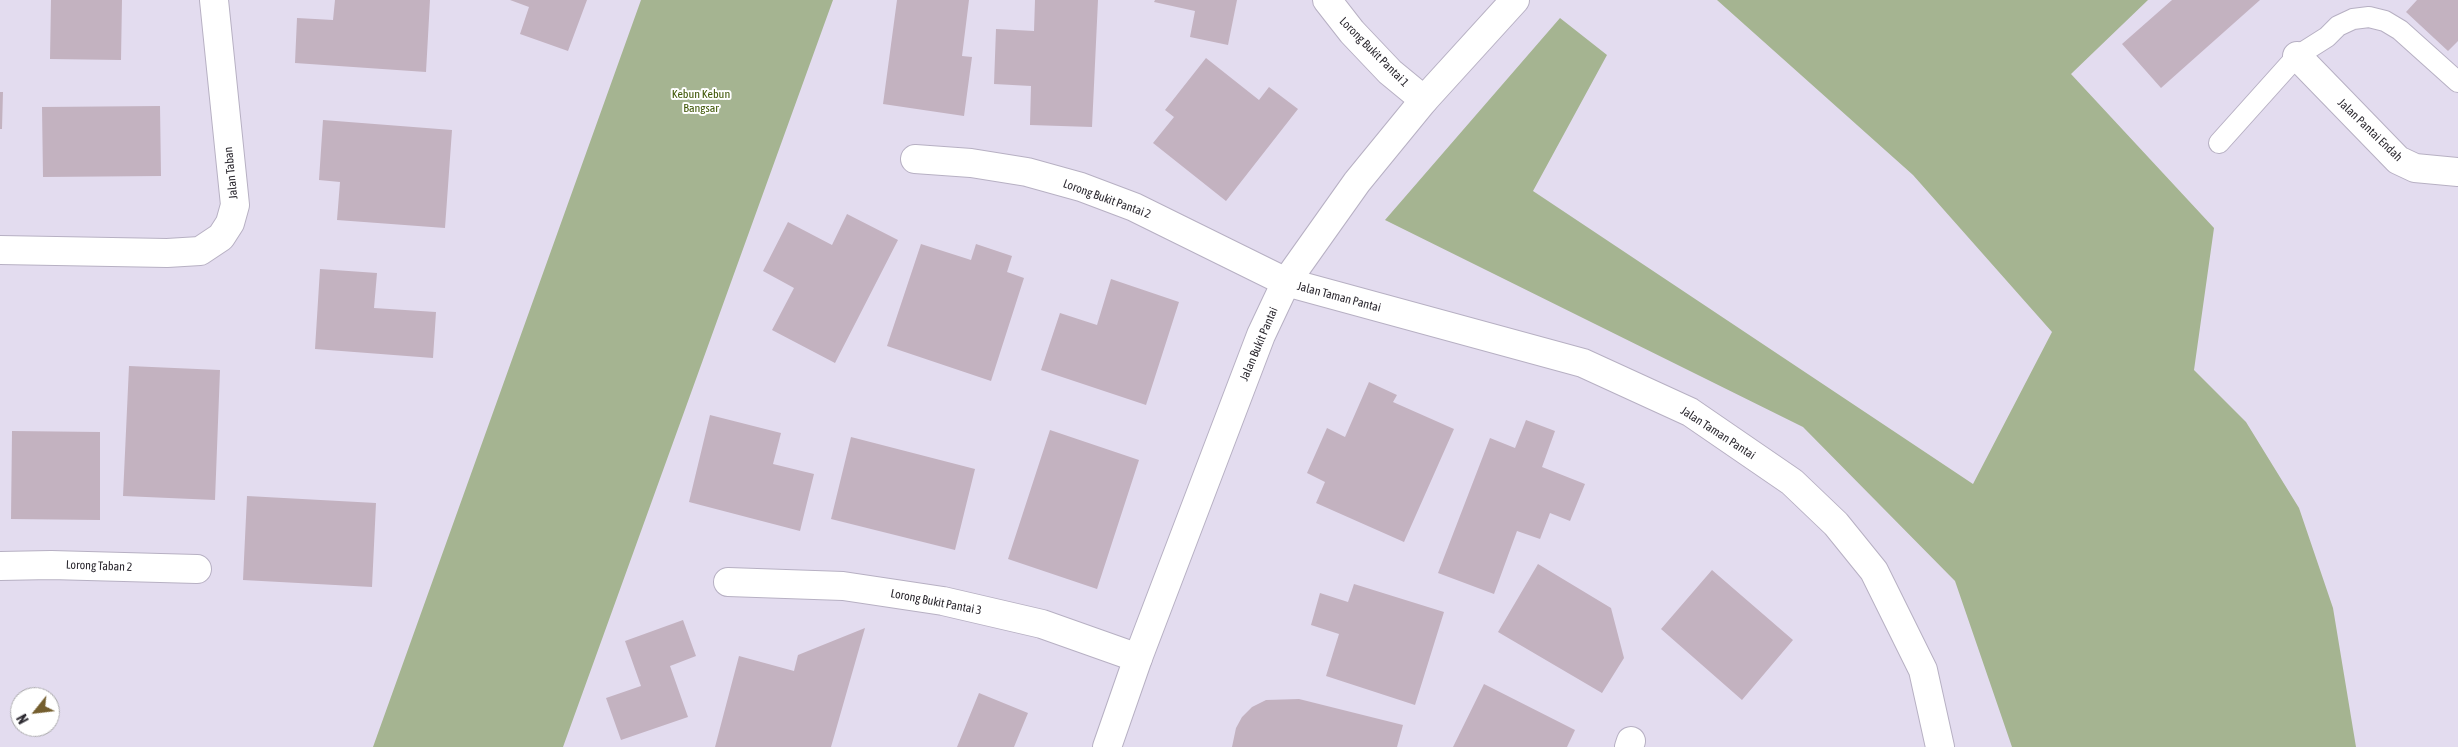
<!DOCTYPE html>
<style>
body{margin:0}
#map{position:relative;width:2458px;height:747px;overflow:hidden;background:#e3dcef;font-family:"Asap Condensed",sans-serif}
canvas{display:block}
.north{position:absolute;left:10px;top:687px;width:50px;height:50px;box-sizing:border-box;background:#fff;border:1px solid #aaa9ac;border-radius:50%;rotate:241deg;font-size:14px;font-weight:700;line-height:20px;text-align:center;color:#2b282f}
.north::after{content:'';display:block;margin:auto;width:18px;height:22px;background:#745e2e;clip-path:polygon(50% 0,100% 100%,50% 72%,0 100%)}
</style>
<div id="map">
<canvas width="2458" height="747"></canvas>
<div class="north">N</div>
</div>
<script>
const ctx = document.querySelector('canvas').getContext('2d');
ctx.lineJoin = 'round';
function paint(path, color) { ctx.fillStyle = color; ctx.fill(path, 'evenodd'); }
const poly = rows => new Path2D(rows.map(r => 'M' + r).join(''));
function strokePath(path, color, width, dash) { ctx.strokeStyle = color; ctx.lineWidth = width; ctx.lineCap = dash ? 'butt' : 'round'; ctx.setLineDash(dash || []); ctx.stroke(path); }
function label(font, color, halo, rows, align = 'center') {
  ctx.font = font + ' "Asap Condensed",sans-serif'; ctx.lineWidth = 4; ctx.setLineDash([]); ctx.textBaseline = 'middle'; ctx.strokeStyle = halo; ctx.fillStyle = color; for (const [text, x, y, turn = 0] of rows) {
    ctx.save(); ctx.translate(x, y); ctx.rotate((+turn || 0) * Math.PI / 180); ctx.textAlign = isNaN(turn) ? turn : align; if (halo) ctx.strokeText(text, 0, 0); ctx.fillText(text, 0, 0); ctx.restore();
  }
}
paint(poly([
 [641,0,833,0,563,747,373,747],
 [1717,0,2148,0,2071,74,2214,228,2194,370,2246,422,2299,508,2333,608,2356,747,2012,747,1955,581,1803,427,1385,220,1560,18,1607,55,1533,191,1973,484,2052,332,1913,175]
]), '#a5b491');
paint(poly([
 [51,0,122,0,121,60,50,59],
 [335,0,430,0,426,72,295,63,297,18,333,20],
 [510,0,587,0,568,51,520,34,529,7],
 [897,0,969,0,962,56,972,57,964,116,883,104],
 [1035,0,1098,0,1092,127,1030,125,1031,86,994,84,996,29,1034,31],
 [1155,0,1237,0,1228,45,1190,37,1195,11,1154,2],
 [2172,0,2260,0,2161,88,2122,44],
 [2417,0,2458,0,2458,41,2448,51,2406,12],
 [1206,58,1259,100,1269,87,1298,109,1226,201,1153,143,1174,117,1165,110],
 [0,92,3,92,2,129,0,129],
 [160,106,161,176,43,177,42,107],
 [323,120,452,130,445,228,337,220,340,182,319,180],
 [847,214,898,240,835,363,772,330,794,288,763,271,788,222,832,245],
 [921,244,971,260,976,244,1012,256,1007,272,1024,278,991,381,887,346],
 [320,269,377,273,374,308,436,312,433,358,315,349],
 [1111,279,1179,302,1146,405,1041,370,1060,313,1097,325],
 [129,366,220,370,215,500,123,496],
 [1369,382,1397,395,1393,402,1454,429,1404,542,1316,503,1325,482,1307,473,1327,428,1345,437],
 [710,415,781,433,773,464,814,474,800,531,689,502],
 [1526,420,1555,431,1542,467,1585,484,1570,521,1550,513,1540,539,1517,531,1494,594,1438,573,1490,438,1515,448],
 [1050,430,1139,460,1097,589,1008,559],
 [12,431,100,432,100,520,11,519],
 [851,437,975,469,955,550,831,519],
 [247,496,376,503,372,587,243,580],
 [1538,564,1611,608,1624,658,1602,693,1498,632],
 [1712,570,1793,640,1742,700,1661,629],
 [1354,584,1444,612,1415,705,1326,676,1339,634,1311,625,1320,593,1348,602],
 [683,620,696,656,670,666,688,717,621,740,606,698,641,686,625,641],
 [865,628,831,747,715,747,739,656,794,671,798,655],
 [1484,684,1575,730,1567,747,1453,747],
 [979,693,1028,713,1014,747,957,747],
 [1299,699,1403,725,1397,747,1232,747,1236,728,1242,717,1252,707,1266,700]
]), '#c3b2c0');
const lane = poly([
 [2219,143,2297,56,2327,37,2338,26,2353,19,2369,17,2385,21,2400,30,2458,82]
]);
const street = poly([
 [1327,0,1352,32,1390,72,1424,100],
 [2297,56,2398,160,2415,168,2458,172],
 [915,159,971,163,1027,172,1081,187,1134,207,1286,282,1583,363,1690,412,1792,482,1836,524,1874,571,1923,670,1940,747],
 [0,250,167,253,200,251,221,237,230,223,235,205,214,0],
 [0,566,51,565,197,569],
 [728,582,843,586,943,601,1042,624,1138,658],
 [1629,747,1631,741]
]);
const secondary = poly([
 [1107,747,1138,658,1261,335,1286,282,1357,182,1424,100,1515,0]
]);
strokePath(lane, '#b7b0c3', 22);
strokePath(street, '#b7b0c3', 30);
strokePath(secondary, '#b7b0c3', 30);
strokePath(lane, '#fff', 20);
strokePath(street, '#fff', 28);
strokePath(secondary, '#fff', 28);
label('12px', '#2b282f', '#fff', [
 ["Lorong Bukit Pantai 1",1374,52,45],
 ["Jalan Pantai Endah",2370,130,44],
 ["Jalan Taban",231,173,-96],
 ["Lorong Bukit Pantai 2",1107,199,20],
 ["Jalan Taman Pantai",1339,297,15],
 ["Jalan Bukit Pantai",1259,344,-67],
 ["Jalan Taman Pantai",1718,433,33],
 ["Lorong Taban 2",99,566,2],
 ["Lorong Bukit Pantai 3",936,602,11]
]);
label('12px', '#405808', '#fff', [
 ["Kebun Kebun",701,94],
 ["Bangsar",701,108]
]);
</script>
